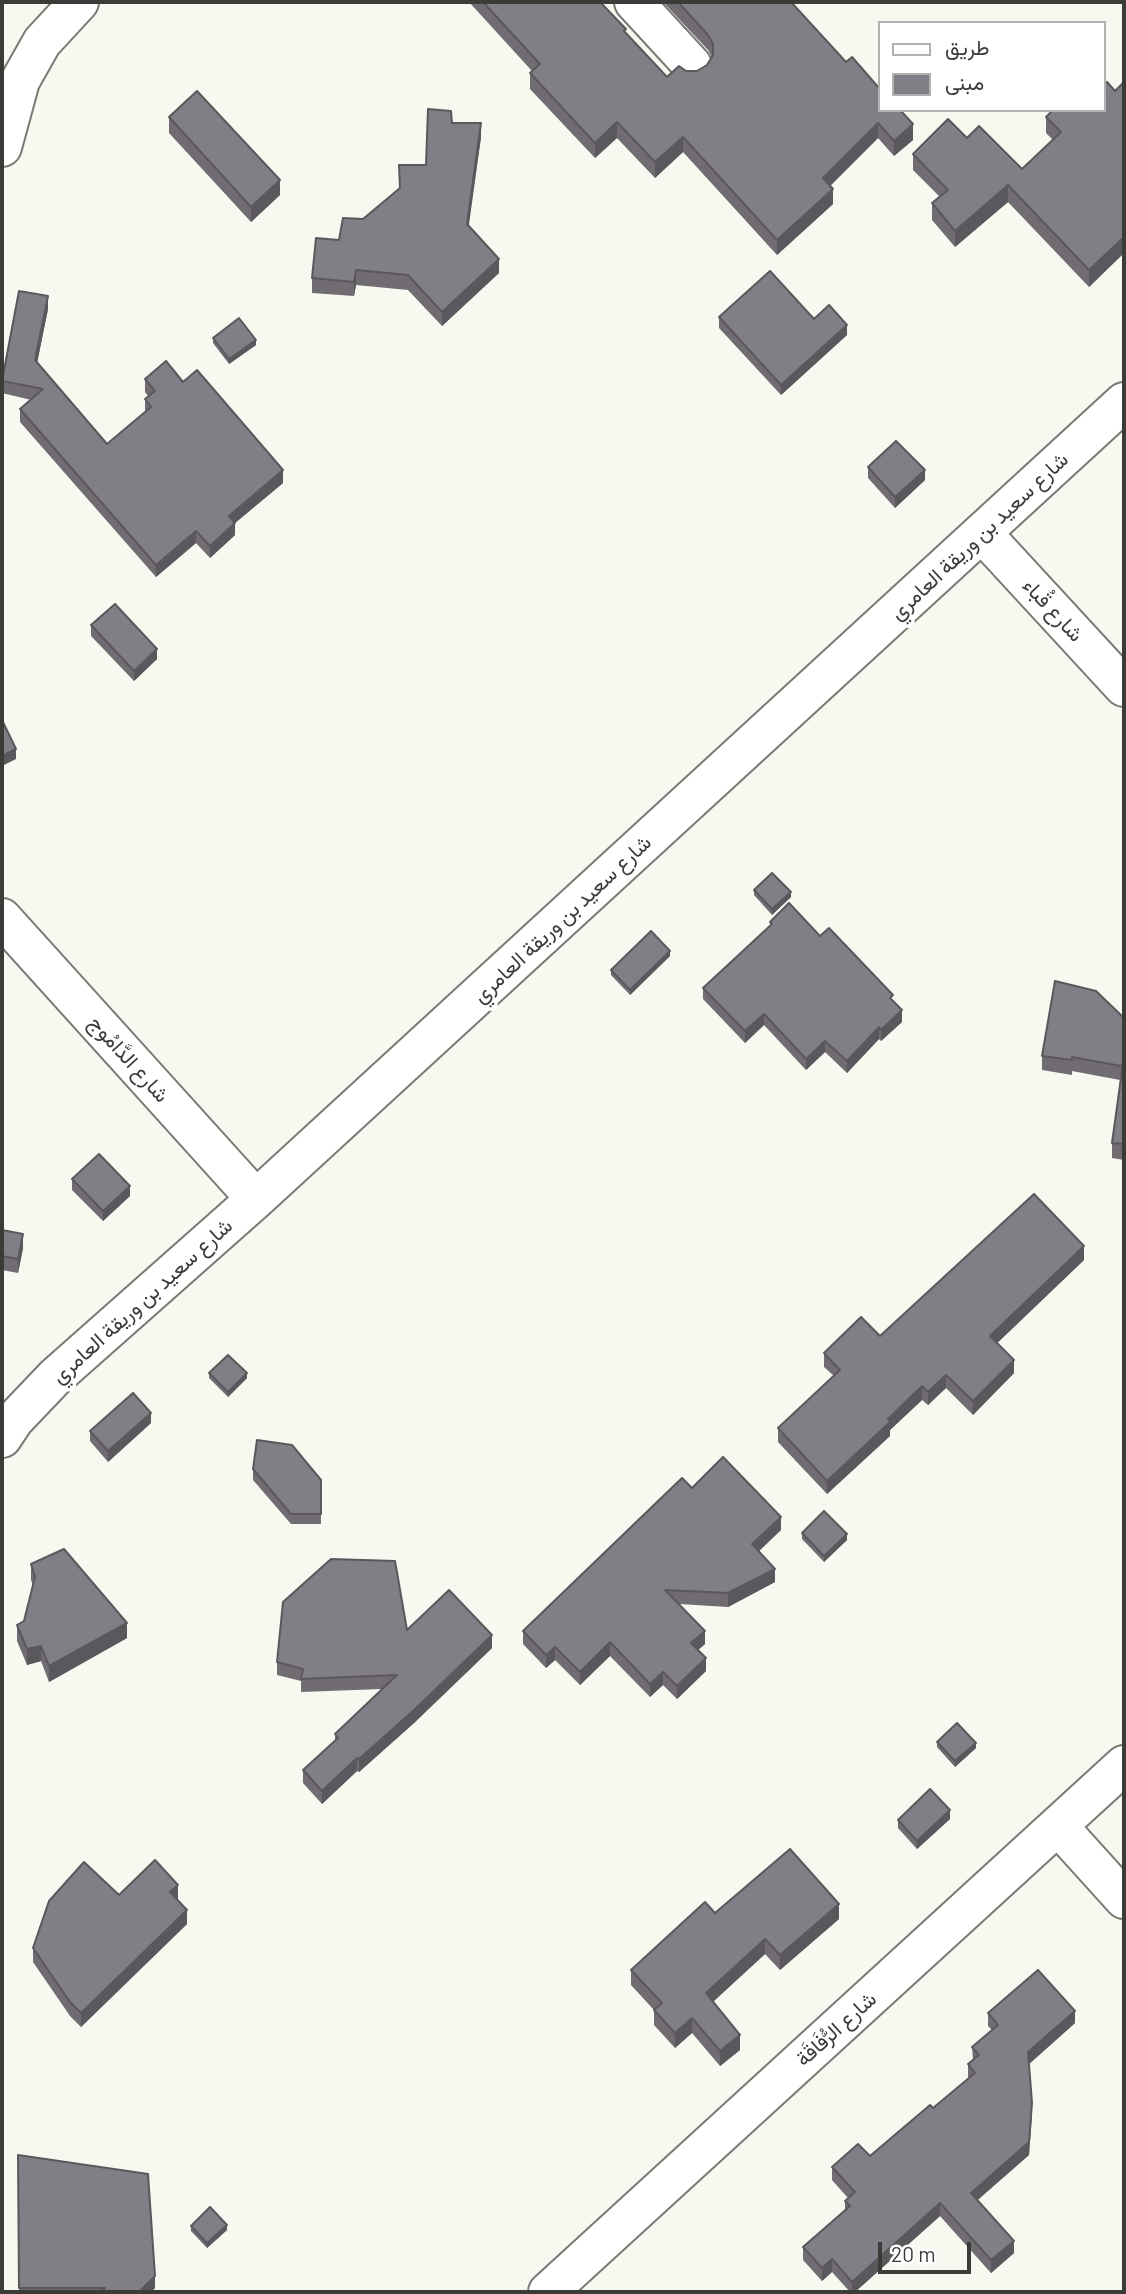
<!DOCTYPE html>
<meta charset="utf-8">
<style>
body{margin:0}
#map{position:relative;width:1126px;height:2294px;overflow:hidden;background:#f5f9f0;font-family:Barlow,Vazirmatn,sans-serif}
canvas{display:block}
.frame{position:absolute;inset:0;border:4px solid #3b3c38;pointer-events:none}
.legend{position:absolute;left:878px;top:21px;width:228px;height:91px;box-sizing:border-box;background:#fff;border:2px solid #b1b1af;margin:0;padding:9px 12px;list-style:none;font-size:21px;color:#3b3c38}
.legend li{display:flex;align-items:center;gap:14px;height:35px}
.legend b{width:35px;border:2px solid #b1b1af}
.scale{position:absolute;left:878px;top:2242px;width:93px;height:32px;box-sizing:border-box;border:4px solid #3b3c38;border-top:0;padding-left:9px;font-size:21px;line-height:24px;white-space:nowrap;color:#3b3c38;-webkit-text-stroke:5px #fff;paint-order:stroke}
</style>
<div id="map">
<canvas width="1126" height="2294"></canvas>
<div class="frame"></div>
<ul class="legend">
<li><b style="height:9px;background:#fff"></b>طريق</li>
<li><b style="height:19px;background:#827e85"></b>مبنى</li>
</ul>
<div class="scale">20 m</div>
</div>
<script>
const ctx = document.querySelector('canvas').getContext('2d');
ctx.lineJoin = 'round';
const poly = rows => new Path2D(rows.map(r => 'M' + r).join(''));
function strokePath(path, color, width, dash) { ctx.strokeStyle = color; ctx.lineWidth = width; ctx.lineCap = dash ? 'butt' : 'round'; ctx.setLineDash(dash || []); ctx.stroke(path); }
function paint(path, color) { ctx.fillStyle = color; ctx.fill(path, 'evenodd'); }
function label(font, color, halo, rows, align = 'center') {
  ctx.font = font + ' Barlow,Vazirmatn,sans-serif'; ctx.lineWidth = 7; ctx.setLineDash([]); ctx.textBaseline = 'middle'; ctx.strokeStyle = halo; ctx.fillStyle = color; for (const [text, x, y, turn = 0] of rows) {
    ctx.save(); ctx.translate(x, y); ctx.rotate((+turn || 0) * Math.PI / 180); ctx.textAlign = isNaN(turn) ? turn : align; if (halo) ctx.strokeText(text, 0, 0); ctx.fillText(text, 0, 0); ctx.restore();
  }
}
const minor = poly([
 [634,2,692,65],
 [2,147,20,81,42,42,79,2],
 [982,533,1124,687],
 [2,918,256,1199],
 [2,1438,14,1420,55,1377,256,1199,1124,402],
 [1058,1826,1124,1899],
 [548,2292,1124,1765]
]);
strokePath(minor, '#787b73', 42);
strokePath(minor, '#fff', 38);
paint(poly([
 [469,2,600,2,626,33,667,77,686,71,697,71,707,65,712,57,708,50,663,2,791,2,913,140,894,156,878,138,830,186,833,204,777,255,683,152,655,178,617,138,595,158,530,89,530,73,532,71],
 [1124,82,1124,253,1089,287,1008,202,955,247,932,220,932,203,940,197,913,170,913,154,967,138,1022,169,1053,140,1046,133,1046,117,1103,110,1115,91],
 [169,117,280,195,251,222,169,133],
 [452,123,481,137,468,226,499,273,442,326,408,290,356,285,354,296,312,293,312,278,339,240,426,165],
 [48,309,37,363,107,444,145,412,145,399,148,396,145,392,145,379,183,382,283,483,235,523,235,535,210,558,196,543,156,577,20,422,20,409,31,400,2,393,2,377],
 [719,317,814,319,847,335,781,395,719,328],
 [213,338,256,345,229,364,213,343],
 [868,467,925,480,895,508,868,478],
 [91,625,157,659,134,681,91,636],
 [754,890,791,897,772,915,754,895],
 [770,922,820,936,893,1001,902,1022,881,1041,879,1039,847,1073,825,1052,806,1070,764,1025,745,1043,703,999,703,988,770,926],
 [670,956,630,995,611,975,611,970],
 [1124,1018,1124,1160,1112,1158,1112,1143,1120,1080,1072,1071,1072,1075,1042,1070,1042,1056],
 [72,1179,130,1196,103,1221,72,1190],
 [2,1230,23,1248,18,1273,2,1270],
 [1084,1260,997,1343,1014,1373,973,1415,946,1388,928,1405,922,1400,890,1430,890,1436,827,1494,778,1442,778,1428,834,1376,824,1367,824,1353,880,1336],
 [209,1373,247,1378,228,1397,209,1378],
 [151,1423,108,1462,90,1441,90,1431],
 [253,1469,321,1480,321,1524,291,1524,253,1480],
 [692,1488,781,1530,758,1551,775,1582,728,1607,679,1604,705,1644,698,1650,706,1671,677,1699,663,1685,650,1697,610,1656,580,1685,555,1660,546,1668,523,1644,523,1631],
 [802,1533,847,1540,824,1562,802,1539],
 [31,1564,127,1638,49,1682,41,1661,27,1665,17,1641,17,1625,24,1621,33,1585,31,1580],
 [407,1630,492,1648,414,1723,359,1772,357,1771,322,1804,303,1783,303,1770,335,1741,335,1734,382,1689,301,1692,301,1681,277,1675,277,1662],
 [937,1742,976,1748,955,1767,937,1747],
 [950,1819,917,1849,898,1828,898,1820],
 [119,1895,178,1899,177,1900,187,1924,81,2027,70,2016,33,1962,33,1948],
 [715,1913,839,1919,780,1970,765,1954,713,2002,740,2050,720,2066,692,2033,675,2048,654,2025,654,2010,631,1985,631,1970],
 [988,2013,1075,2023,1029,2064,1032,2116,1029,2155,978,2200,1014,2253,991,2273,940,2216,855,2292,850,2292,832,2272,822,2281,803,2260,803,2247,845,2211,845,2201,848,2198,832,2180,832,2167,870,2156,933,2108,969,2078,968,2077,968,2064,973,2060,972,2047,992,2030,988,2026],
 [18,2155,155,2288,151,2292,19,2292],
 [191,2226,227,2230,207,2248,191,2231]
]), '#706c72');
paint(poly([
 [617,122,617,138,595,158,595,143],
 [481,123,481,137,467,239,467,224],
 [878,123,878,138,823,193,823,178],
 [913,124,913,140,894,156,894,141],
 [683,137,683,152,655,178,655,162],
 [280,180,280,195,251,222,251,207],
 [1008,185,1008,202,955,247,955,231],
 [833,189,833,204,777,255,777,240],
 [1124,237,1124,253,1089,287,1089,270],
 [499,259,499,273,442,326,442,312],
 [356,270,356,285,354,296,354,282],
 [48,296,48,309,35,373,35,360],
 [847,325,847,335,781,395,781,385],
 [256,340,256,345,229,364,229,359],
 [283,470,283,483,235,523,235,535,210,558,210,546,229,516],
 [925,470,925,480,895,508,895,497],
 [196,531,196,543,156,577,156,565],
 [157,649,157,659,134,681,134,671],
 [16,749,16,759,2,766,2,756],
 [791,892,791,897,772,915,772,909],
 [670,951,670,956,630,995,630,990],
 [902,1010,902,1022,881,1041,881,1030],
 [764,1014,764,1025,745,1043,745,1031],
 [879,1027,879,1039,847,1073,847,1061],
 [825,1041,825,1052,806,1070,806,1059],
 [1124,1063,1124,1077,1121,1080,1121,1066],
 [130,1186,130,1196,103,1221,103,1211],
 [23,1234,23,1248,18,1273,18,1259],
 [1084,1246,1084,1260,990,1350,990,1336],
 [1014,1360,1014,1373,973,1415,973,1401],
 [247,1373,247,1378,228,1397,228,1392],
 [946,1375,946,1388,928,1405,928,1392],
 [922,1386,922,1400,890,1430,890,1436,827,1494,827,1481,888,1419],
 [151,1413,151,1423,108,1462,108,1451],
 [781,1517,781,1530,752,1558,752,1544],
 [847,1534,847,1540,824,1562,824,1556],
 [775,1569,775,1582,728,1607,728,1593],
 [127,1623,127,1638,49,1682,49,1666],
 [705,1631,705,1644,691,1656,691,1643],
 [492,1635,492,1648,414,1723,359,1772,359,1759],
 [610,1642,610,1656,580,1685,580,1672],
 [41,1646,41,1661,27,1665,27,1649],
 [555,1647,555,1660,546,1668,546,1655],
 [706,1658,706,1671,677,1699,677,1686],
 [663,1672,663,1685,650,1697,650,1684],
 [976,1743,976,1748,955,1767,955,1761],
 [357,1758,357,1771,322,1804,322,1791],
 [950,1810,950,1819,917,1849,917,1841],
 [178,1885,178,1899,170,1906,170,1892],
 [839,1904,839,1919,780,1970,780,1955],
 [187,1910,187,1924,81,2027,81,2013],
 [765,1939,765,1954,706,2008,706,1993],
 [1075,2011,1075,2023,1028,2065,1028,2052],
 [692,2018,692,2033,675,2048,675,2033],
 [740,2035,740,2050,720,2066,720,2051],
 [1032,2103,1029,2155,971,2205,971,2193],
 [940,2203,940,2216,855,2292,852,2292,852,2282],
 [227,2225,227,2230,207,2248,207,2243],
 [1014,2241,1014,2253,991,2273,991,2260],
 [832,2259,832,2272,822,2281,822,2268],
 [155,2276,155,2288,151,2292,139,2292]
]), '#5b585d');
const building = poly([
 [483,2,600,2,626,29,624,31,667,77,679,66,686,71,697,71,707,65,713,55,713,44,708,35,678,2,791,2,846,62,852,57,879,88,879,110,900,110,913,124,894,141,878,123,823,178,833,189,777,240,683,137,655,162,617,122,595,143,530,73,540,64,483,2],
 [1107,82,1115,91,1124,82,1124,237,1089,270,1008,185,955,231,932,203,948,190,913,154,948,119,967,138,979,126,1022,169,1061,132,1046,117,1053,110,1103,110,1103,85,1107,82],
 [197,91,280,180,251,207,169,117,197,91],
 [428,109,451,111,452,123,481,123,467,224,499,259,442,312,408,275,356,270,354,282,312,278,316,238,339,240,343,218,363,219,400,188,399,165,426,165,428,109],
 [770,271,814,319,829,305,847,325,781,385,719,317,770,271],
 [19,291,48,296,35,360,107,444,151,407,145,399,155,391,145,379,166,361,183,382,197,370,283,470,229,516,235,523,210,546,196,531,156,565,20,409,43,389,2,381,19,291],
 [239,318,256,340,229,359,213,338,239,318],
 [896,441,925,470,895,497,868,467,896,441],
 [115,604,157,649,134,671,91,625,115,604],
 [2,720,16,749,2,756,2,720],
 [772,873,791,892,772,909,754,890,772,873],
 [789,903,820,936,829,928,893,995,890,998,902,1010,881,1030,879,1027,847,1061,825,1041,806,1059,764,1014,745,1031,703,988,772,924,770,922,789,903],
 [651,931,670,951,630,990,611,970,651,931],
 [1055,981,1096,991,1124,1018,1124,1063,1121,1066,1072,1057,1072,1060,1042,1056,1055,981],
 [1122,1071,1124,1071,1124,1144,1112,1143,1122,1071],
 [99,1154,130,1186,103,1211,72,1179,99,1154],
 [1034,1194,1084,1246,990,1336,1014,1360,973,1401,946,1375,928,1392,922,1386,888,1419,890,1422,827,1481,778,1428,840,1370,824,1353,861,1317,880,1336,1034,1194],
 [2,1230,23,1234,18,1259,2,1256,2,1230],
 [228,1355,247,1373,228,1392,209,1373,228,1355],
 [133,1393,151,1413,108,1451,90,1431,133,1393],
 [257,1440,292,1445,321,1480,321,1514,291,1514,253,1469,257,1440],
 [723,1457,781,1517,752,1544,775,1569,728,1593,665,1590,705,1631,691,1643,706,1658,677,1686,663,1672,650,1684,610,1642,580,1672,555,1647,546,1655,523,1631,682,1478,692,1488,723,1457],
 [824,1511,847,1534,824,1556,802,1533,824,1511],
 [64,1549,127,1623,49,1666,41,1646,27,1649,17,1625,24,1621,35,1577,31,1564,64,1549],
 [331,1559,395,1561,407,1630,449,1590,492,1635,414,1710,359,1759,357,1758,322,1791,303,1770,338,1738,335,1734,397,1675,301,1679,303,1669,277,1662,283,1602,331,1559],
 [957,1723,976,1743,955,1761,937,1742,957,1723],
 [930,1789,950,1810,917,1841,898,1820,930,1789],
 [790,1849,839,1904,780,1955,765,1939,706,1993,740,2035,720,2051,692,2018,675,2033,654,2010,662,2003,631,1970,705,1902,715,1913,790,1849],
 [155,1860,178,1885,170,1892,187,1910,81,2013,70,2002,33,1948,49,1901,84,1862,119,1895,155,1860],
 [1038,1970,1075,2011,1028,2052,1032,2103,1029,2142,971,2193,1014,2241,991,2260,940,2203,852,2282,832,2259,822,2268,803,2247,850,2206,845,2201,855,2192,832,2167,858,2144,870,2156,930,2105,933,2108,975,2073,968,2064,979,2055,972,2047,998,2025,988,2013,1038,1970],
 [18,2155,148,2174,155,2276,139,2292,101,2292,105,2288,19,2288,18,2155],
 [210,2207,227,2225,207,2243,191,2226,210,2207]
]);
paint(building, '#827e85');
strokePath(building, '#5b585d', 2);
label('21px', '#3b3c38', '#fff', [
 ["شارع سعيد بن وريقة العامري",979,536,-43],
 ["شارع قُباء",1053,610,47],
 ["شارع سعيد بن وريقة العامري",562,919,-43],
 ["شارع الدَّامُوج",129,1059,48],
 ["شارع سعيد بن وريقة العامري",142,1301,-42],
 ["شارع الرُّفَاقَة",836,2029,-42]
]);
</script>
